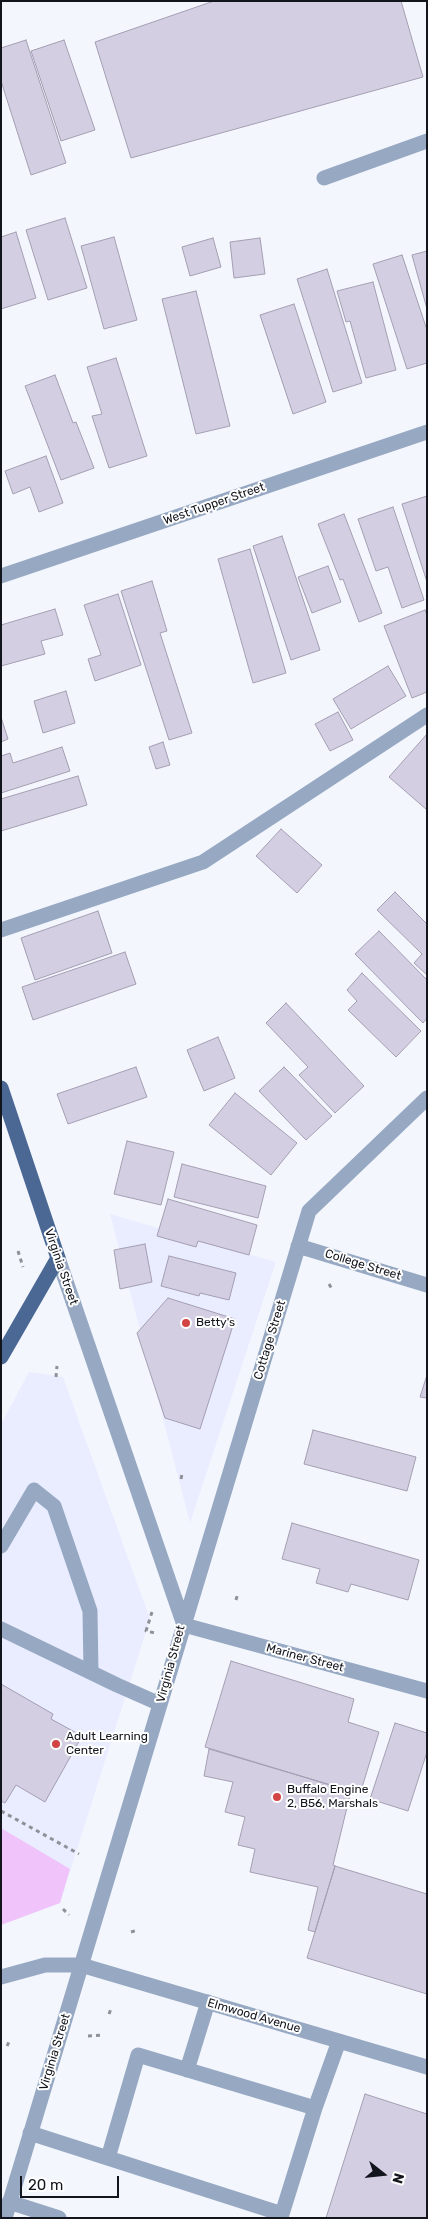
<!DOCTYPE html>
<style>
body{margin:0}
#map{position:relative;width:428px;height:2219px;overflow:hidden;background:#f4f6fe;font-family:Rubik,sans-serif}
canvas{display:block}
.frame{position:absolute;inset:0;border:2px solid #13151c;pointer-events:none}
.north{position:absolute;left:358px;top:2149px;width:50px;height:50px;-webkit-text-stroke:4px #fff;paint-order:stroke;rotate:106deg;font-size:14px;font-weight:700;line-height:20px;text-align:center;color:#13151c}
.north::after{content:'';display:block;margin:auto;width:18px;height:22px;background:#13151c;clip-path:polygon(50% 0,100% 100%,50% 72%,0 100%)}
.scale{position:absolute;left:20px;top:2176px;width:99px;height:22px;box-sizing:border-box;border:2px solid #13151c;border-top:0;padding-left:6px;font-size:15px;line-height:18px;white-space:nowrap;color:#13151c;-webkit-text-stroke:4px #fff;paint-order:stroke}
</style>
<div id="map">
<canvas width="428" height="2219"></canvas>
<div class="frame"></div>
<div class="north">N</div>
<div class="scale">20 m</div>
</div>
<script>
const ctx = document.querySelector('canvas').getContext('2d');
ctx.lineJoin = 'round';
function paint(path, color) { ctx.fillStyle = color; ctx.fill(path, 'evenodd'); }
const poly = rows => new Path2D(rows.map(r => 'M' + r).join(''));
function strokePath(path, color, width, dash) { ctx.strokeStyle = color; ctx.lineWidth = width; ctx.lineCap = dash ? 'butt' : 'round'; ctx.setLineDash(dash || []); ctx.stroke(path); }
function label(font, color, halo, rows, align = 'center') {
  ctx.font = font + ' Rubik,sans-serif'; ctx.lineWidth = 4; ctx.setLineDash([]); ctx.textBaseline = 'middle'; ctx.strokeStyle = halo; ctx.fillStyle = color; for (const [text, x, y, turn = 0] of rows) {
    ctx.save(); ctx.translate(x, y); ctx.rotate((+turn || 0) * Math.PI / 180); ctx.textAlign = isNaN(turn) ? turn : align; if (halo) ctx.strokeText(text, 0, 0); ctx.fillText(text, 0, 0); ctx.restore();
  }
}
paint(poly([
 [110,1214,276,1262,190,1523],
 [29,1372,63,1377,150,1619,60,1903,1,1925,1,1424]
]), '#eaedff');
paint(poly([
 [1,1828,70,1869,60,1903,1,1925]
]), '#f1c3fb');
const building = poly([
 [214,1,401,1,423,77,131,158,95,42,214,1],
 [26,40,66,163,31,175,1,81,1,48,26,40],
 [64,40,95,130,61,141,31,51,64,40],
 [65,218,87,288,48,300,26,230,65,218],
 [16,232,36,298,1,309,1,237,16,232],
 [114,237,137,320,104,329,81,246,114,237],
 [213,238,221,267,190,276,182,247,213,238],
 [260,238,265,274,234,278,230,242,260,238],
 [427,251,427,309,412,255,427,251],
 [402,255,427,330,427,363,407,369,373,264,402,255],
 [327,269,362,383,333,392,297,279,327,269],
 [373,282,396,370,366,378,350,321,346,322,337,291,373,282],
 [196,291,230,426,196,434,162,299,196,291],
 [294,304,326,402,293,414,260,315,294,304],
 [116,358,147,456,109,468,92,416,102,414,87,367,116,358],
 [55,375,73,423,76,422,94,468,61,480,25,386,55,375],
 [46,456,63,503,39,512,30,487,13,494,5,471,46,456],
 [427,496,427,582,402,504,427,496],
 [393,507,424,600,402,608,388,567,376,571,358,519,393,507],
 [344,514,382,613,359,622,343,579,340,580,318,524,344,514],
 [282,536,320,650,291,660,253,546,282,536],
 [250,549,286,673,253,683,218,559,250,549],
 [328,566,341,602,312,613,298,577,328,566],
 [152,581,167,631,160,633,192,733,169,740,121,591,152,581],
 [118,594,141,665,95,681,88,659,101,655,84,605,118,594],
 [55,609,63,635,41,641,45,654,1,666,1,625,55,609],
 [425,610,427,615,427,692,412,698,384,626,425,610],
 [388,666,406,696,351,729,333,699,388,666],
 [66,691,75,723,43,733,34,701,66,691],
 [338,712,353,740,330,751,315,724,338,712],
 [1,717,8,739,1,742,1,717],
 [427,734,427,810,389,777,427,734],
 [163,742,170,765,156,769,149,747,163,742],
 [62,747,70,771,1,793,1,756,10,753,13,763,62,747],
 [78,776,87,805,1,831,1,799,78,776],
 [281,829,322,865,297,893,256,856,281,829],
 [395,892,427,924,427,975,414,963,422,954,377,910,395,892],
 [98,911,112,953,35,980,21,938,98,911],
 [379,931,427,980,427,1018,423,1023,355,954,379,931],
 [125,952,136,984,33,1020,22,987,125,952],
 [362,973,421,1031,396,1057,348,1010,357,1001,347,990,362,973],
 [286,1003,364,1086,335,1113,299,1075,308,1067,266,1023,286,1003],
 [218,1037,235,1078,204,1091,187,1050,218,1037],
 [136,1067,147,1097,68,1124,57,1094,136,1067],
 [284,1067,332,1116,306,1140,259,1091,284,1067],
 [235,1093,297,1143,271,1175,209,1125,235,1093],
 [127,1141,174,1152,161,1205,114,1194,127,1141],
 [182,1164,266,1186,258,1218,174,1197,182,1164],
 [168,1199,257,1225,249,1255,198,1241,196,1247,157,1236,168,1199],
 [145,1244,152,1282,120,1289,114,1250,145,1244],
 [169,1256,236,1273,229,1300,200,1293,199,1296,161,1286,169,1256],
 [168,1298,235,1319,200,1429,165,1418,137,1333,168,1298],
 [427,1375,427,1398,420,1397,427,1375],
 [313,1430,416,1457,407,1491,304,1464,313,1430],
 [292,1523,419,1560,408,1600,351,1584,348,1592,316,1583,320,1569,282,1559,292,1523],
 [231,1661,354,1699,348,1722,379,1732,360,1794,205,1747,231,1661],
 [1,1684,53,1714,51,1719,82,1736,45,1802,16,1785,5,1803,1,1801,1,1684],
 [395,1723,427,1733,427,1752,408,1811,370,1799,395,1723],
 [209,1749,351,1791,333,1865,335,1866,315,1932,308,1930,318,1887,250,1872,255,1849,238,1845,245,1817,225,1812,233,1782,204,1776,209,1749],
 [335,1866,427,1894,427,1994,307,1958,335,1866],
 [365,2094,427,2114,427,2218,326,2218,365,2094]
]);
paint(building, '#d4cee3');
strokePath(building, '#a49eb2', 1);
strokePath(poly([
 [18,1251,23,1267],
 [329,1284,332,1289],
 [56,1377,57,1366],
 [181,1479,182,1474],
 [236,1600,238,1593],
 [152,1612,146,1631,155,1633],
 [1,1811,79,1854],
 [63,1909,69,1915],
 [131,1932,138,1930],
 [109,2014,111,2009],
 [88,2036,102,2035],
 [7,2046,10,2040]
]), '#8f9198', 3, [4, 4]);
strokePath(poly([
 [324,178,427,141],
 [1,576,427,432],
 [1,930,203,862,427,715],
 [298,1246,427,1285],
 [58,1258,184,1625],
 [1,1546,34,1490,54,1506,90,1611,91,1672],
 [184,1625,427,1691],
 [1,1629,117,1685,160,1704],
 [1,1977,45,1965,81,1965,427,2067],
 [187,2070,208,2002],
 [30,2133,282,2214,315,2108,339,2041],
 [108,2158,138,2055,315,2108],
 [9,2202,59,2218],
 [5,2218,309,1211,427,1098]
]), '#97a9c2', 15);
strokePath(poly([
 [1,1088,58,1258,1,1357]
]), '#4a6893', 15);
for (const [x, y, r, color] of [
 [186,1323,5,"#d34444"],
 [56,1744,5,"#d34444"],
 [277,1797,5,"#d34444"]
]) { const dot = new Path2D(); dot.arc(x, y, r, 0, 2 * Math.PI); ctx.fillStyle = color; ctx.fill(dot); strokePath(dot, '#fff', 2); }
label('12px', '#13151c', '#fff', [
 ["West Tupper Street",214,504,-19],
 ["College Street",363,1265,17],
 ["Virginia Street",61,1267,71],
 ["Cottage Street",270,1340,-73],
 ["Mariner Street",305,1658,15],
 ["Virginia Street",171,1664,-75],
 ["Elmwood Avenue",254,2016,16],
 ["Virginia Street",55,2052,-73]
]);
label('12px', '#13151c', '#fff', [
 ["Betty's",196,1323],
 ["Adult Learning",66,1737],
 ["Center",66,1751],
 ["Buffalo Engine",287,1790],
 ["2, B56, Marshals",287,1804]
], 'left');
</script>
